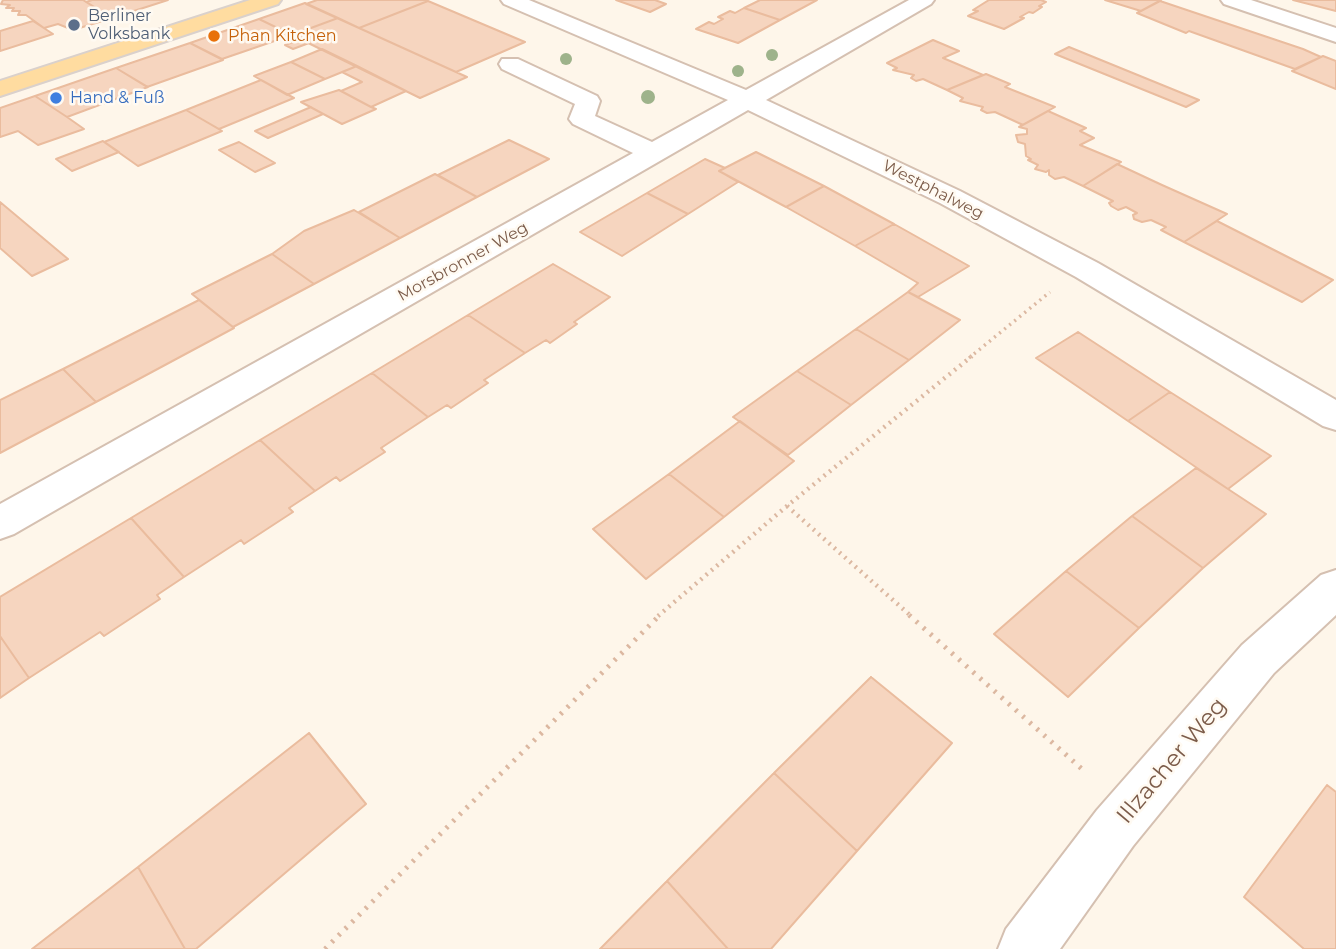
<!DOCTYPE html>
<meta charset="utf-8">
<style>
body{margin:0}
canvas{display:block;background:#fef6ea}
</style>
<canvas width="1336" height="949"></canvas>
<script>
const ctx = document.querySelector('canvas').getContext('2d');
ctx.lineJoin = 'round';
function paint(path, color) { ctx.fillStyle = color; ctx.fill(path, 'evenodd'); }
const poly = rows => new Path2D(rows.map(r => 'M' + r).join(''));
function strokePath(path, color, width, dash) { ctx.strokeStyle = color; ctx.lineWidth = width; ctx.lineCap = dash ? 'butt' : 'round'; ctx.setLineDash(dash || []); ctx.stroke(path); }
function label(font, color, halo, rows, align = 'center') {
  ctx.font = font + ' Montserrat,sans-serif'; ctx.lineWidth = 5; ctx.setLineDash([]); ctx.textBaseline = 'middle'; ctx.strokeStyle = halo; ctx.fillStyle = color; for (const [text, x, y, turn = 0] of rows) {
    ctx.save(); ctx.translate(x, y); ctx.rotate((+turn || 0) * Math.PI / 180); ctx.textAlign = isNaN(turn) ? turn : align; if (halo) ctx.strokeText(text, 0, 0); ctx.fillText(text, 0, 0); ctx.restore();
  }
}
const building = poly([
 [3,0,83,0,112,18,73,30,58,24,44,28,26,15,18,15,20,11,12,11,14,8,6,8,10,5,1,4,3,0],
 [92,0,168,0,112,18,86,2,92,0],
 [317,0,425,0,428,1,359,28,306,4,317,0],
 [616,0,655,0,666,4,650,12,616,0],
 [760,0,817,0,780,20,744,8,760,0],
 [989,0,1041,0,1046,2,1039,6,1042,7,1033,13,1029,12,1020,17,1024,18,1004,29,968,16,978,11,973,10,989,0],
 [1105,0,1161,0,1141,11,1105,0],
 [1293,0,1336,0,1336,11,1293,0],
 [428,1,525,42,456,72,359,28,428,1],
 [1160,1,1303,49,1321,57,1295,69,1189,31,1186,33,1137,13,1160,1],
 [305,3,338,18,292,35,259,19,305,3],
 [744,8,780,20,738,43,696,29,709,22,714,24,723,19,718,17,730,11,735,13,744,8],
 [338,18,359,28,467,77,420,98,292,35,338,18],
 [259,19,292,35,222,59,190,43,259,19],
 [33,21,53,34,0,51,0,31,33,21],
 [301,39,309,43,293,49,285,45,301,39],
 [933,40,959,51,943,58,983,75,947,90,923,79,916,81,911,78,914,75,893,70,897,68,887,63,933,40],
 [190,43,223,60,147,87,116,68,190,43],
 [1069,47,1199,100,1186,107,1055,54,1069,47],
 [322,49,357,66,325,79,291,62,322,49],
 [1323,56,1336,61,1336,89,1292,71,1323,56],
 [291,62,325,79,287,95,254,76,291,62],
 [357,66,406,91,371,107,341,91,362,82,342,72,357,66],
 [116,68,148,87,67,117,35,96,116,68],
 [986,74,1010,84,1005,87,1055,107,1023,125,995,112,987,113,981,110,983,107,960,101,963,98,947,90,986,74],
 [261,80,294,98,219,129,186,110,261,80],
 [339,90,371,107,376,109,342,124,301,102,339,90],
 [35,96,67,117,84,129,38,145,18,131,0,137,0,108,35,96],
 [311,107,323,114,268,138,255,131,311,107],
 [186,110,222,131,138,166,104,142,186,110],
 [1048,111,1086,128,1080,131,1094,138,1080,145,1121,162,1083,186,1064,177,1055,179,1049,175,1049,170,1046,172,1035,169,1038,165,1028,160,1031,159,1026,156,1025,144,1018,142,1016,135,1027,134,1027,129,1019,127,1048,111],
 [509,140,549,159,477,197,438,175,509,140],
 [103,141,119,152,72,171,56,159,103,141],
 [239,142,275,163,255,172,219,150,239,142],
 [756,152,824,186,786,207,719,171,756,152],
 [705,159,725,168,719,171,738,182,688,214,647,193,705,159],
 [1117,164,1162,185,1227,214,1184,242,1161,230,1166,227,1151,220,1142,222,1134,219,1133,215,1137,213,1126,207,1118,210,1111,206,1109,203,1113,201,1083,186,1117,164],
 [435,174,477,197,400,238,359,212,435,174],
 [824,186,894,224,855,246,786,207,824,186],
 [647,193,688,214,622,256,580,232,647,193],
 [0,202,68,259,32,276,0,248,0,202],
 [354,210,400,238,314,284,272,254,304,231,354,210],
 [1217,221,1333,280,1302,302,1184,242,1217,221],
 [894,224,969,266,918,297,908,292,918,283,855,246,894,224],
 [272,254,314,284,233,327,192,294,272,254],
 [553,264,610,297,574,322,577,324,550,343,546,340,525,353,468,315,553,264],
 [908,292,960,320,909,360,856,329,908,292],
 [199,300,234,328,96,402,63,369,199,300],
 [468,315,525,353,484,380,488,383,451,408,447,405,428,417,372,373,468,315],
 [856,329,909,360,851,405,797,371,856,329],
 [1078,332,1170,392,1128,421,1036,358,1078,332],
 [63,369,96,402,0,453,0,400,63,369],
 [797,371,851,405,788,455,733,417,797,371],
 [372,373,428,417,381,448,385,452,340,481,336,477,315,491,260,440,372,373],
 [1170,392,1271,456,1228,489,1128,421,1170,392],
 [740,421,794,461,724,517,669,474,740,421],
 [260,440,315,491,289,508,293,512,244,544,241,540,184,577,131,518,260,440],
 [1196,468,1266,514,1203,568,1132,516,1196,468],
 [669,474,724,517,646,579,593,529,669,474],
 [1132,516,1203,568,1139,628,1066,571,1132,516],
 [131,518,184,577,157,595,160,599,104,636,100,632,29,678,0,636,0,597,131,518],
 [1066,571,1139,628,1068,697,994,634,1066,571],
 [0,636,29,678,0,698,0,636],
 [871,677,952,743,857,851,774,773,871,677],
 [309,733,366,804,196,949,185,949,138,867,309,733],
 [774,773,857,851,771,949,728,949,667,881,774,773],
 [1327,785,1336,792,1336,949,1304,949,1244,897,1327,785],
 [138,867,185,949,32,949,138,867],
 [667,881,728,949,600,949,667,881]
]);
paint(building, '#f6d5bf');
strokePath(building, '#eabc9e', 2);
const minor = poly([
 [501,0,529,0,746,90,909,0,934,0,931,4,766,100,960,191,1098,263,1336,400,1336,430,1323,426,1076,277,940,203,748,110,14,534,0,539,0,504,633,153,573,124,569,119,575,104,502,69,499,64,502,59,518,59,597,96,600,101,595,116,652,142,728,100,504,4,501,0],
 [1221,0,1251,0,1336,28,1336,42,1224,4,1221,0],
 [1336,570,1336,615,1274,673,1133,846,1060,949,998,949,1006,929,1097,810,1242,645,1321,575,1336,570]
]);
const major = poly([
 [250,0,281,0,278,4,0,96,0,81,250,0]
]);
strokePath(minor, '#d5c0b1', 4);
strokePath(major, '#dad1cc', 4);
strokePath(poly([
 [969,358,1050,292]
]), '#dcb8a1', 3.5, [2, 4.5]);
strokePath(poly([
 [787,506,911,616],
 [658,616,787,506,972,356]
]), '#dcb8a1', 4.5, [2, 5]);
strokePath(poly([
 [909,615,1082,769],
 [325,949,660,615]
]), '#dcb8a1', 5, [2.5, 7]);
paint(minor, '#fff');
paint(major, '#ffdca0');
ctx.fillStyle = '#9eb38b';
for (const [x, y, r] of [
 [772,55,6],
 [566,59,6],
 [738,71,6],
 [648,97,7]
]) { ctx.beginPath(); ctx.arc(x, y, r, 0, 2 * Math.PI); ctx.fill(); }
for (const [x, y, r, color] of [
 [74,25,7,"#5c6f8a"],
 [214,36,7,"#e8710a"],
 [56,98,7,"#3f7fe0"]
]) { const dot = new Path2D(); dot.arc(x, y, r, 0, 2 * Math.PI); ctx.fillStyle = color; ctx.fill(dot); strokePath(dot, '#fffaf2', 2.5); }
label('16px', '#4e5e75', '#fffaf2', [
 ["Berliner",88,16],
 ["Volksbank",88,34]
], 'left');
label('16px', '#c56008', '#fffaf2', [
 ["Phan Kitchen",228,36]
], 'left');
label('16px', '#366cbe', '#fffaf2', [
 ["Hand & Fuß",70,98]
], 'left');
label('16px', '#7c5c4a', '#fffaf2', [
 ["Westphalweg",933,190,27],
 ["Morsbronner Weg",463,262,-29]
]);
label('23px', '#7c5c4a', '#fffaf2', [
 ["Illzacher Weg",1172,761,-50]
]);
</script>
